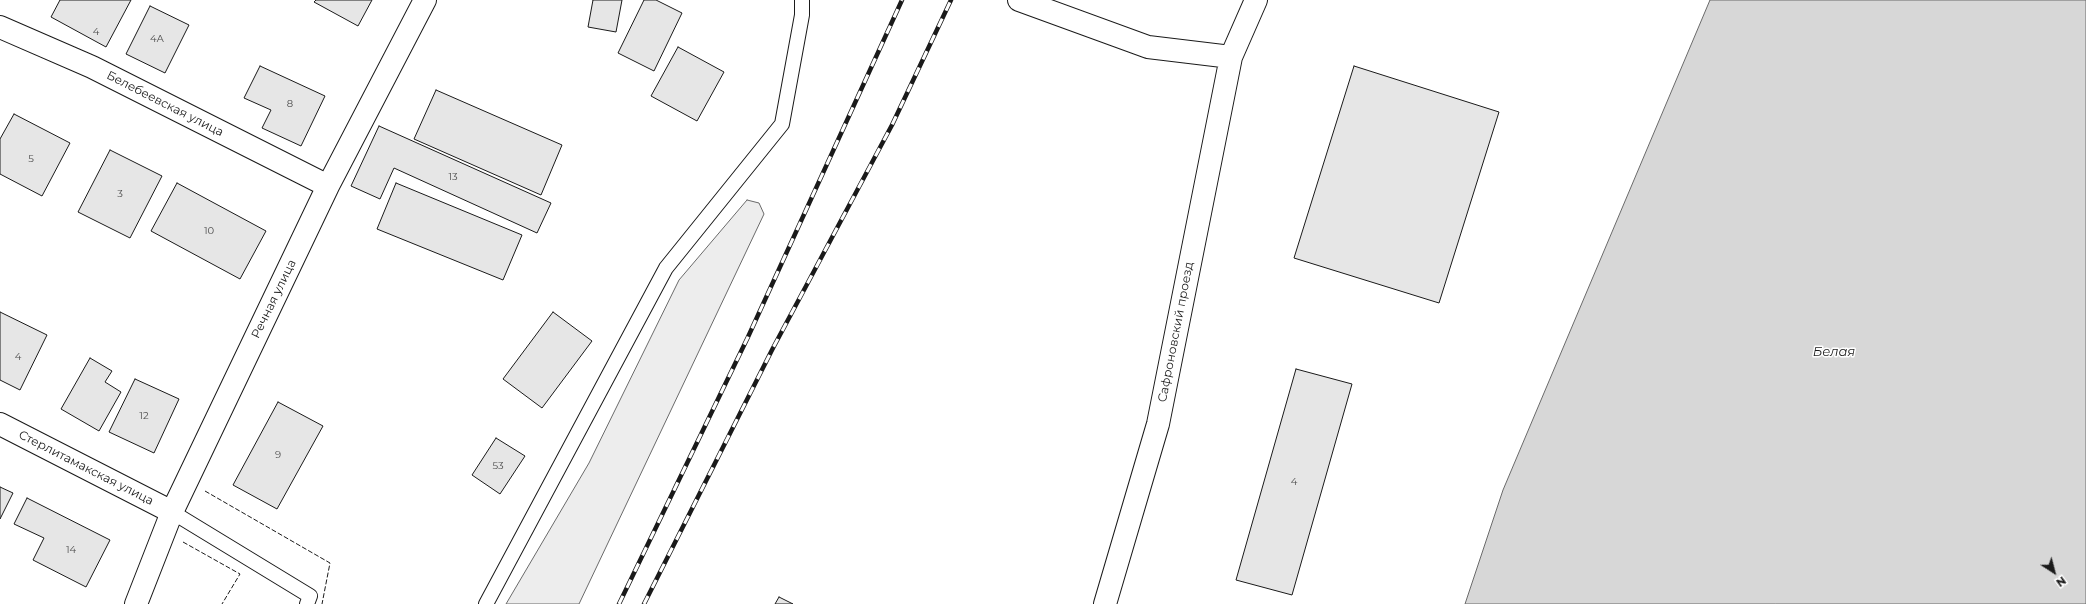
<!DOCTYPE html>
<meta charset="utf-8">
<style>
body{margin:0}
#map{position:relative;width:2086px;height:604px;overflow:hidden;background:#fff;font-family:Montserrat,sans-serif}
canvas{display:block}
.north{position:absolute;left:2034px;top:552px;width:40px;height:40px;-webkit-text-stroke:3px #fff;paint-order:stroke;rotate:144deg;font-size:11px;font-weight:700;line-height:16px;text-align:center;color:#1a1a1a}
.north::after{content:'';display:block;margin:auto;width:14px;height:18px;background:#1a1a1a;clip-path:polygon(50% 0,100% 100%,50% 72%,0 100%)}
</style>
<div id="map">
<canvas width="2086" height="604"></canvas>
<div class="north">N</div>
</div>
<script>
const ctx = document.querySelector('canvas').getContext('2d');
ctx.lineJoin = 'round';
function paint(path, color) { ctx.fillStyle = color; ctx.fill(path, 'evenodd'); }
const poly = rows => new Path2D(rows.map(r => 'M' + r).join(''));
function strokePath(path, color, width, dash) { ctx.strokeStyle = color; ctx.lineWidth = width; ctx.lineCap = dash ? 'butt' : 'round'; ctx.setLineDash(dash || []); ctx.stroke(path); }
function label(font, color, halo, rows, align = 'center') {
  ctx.font = font + ' Montserrat,sans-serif'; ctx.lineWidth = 3; ctx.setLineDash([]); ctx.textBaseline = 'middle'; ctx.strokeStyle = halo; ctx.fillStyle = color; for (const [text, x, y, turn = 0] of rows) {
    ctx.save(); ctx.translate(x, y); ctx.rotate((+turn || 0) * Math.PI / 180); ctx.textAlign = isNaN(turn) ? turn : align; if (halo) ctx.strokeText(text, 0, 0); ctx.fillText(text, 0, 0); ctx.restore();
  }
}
const built = poly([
 [747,200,759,203,764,214,579,604,506,604,589,463,679,280,747,200]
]);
paint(built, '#ededed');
strokePath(built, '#6a6a6a', 1);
const water = poly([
 [1710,0,2086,0,2086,604,1465,604,1503,490,1710,0]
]);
paint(water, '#d7d7d7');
strokePath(water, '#6a6a6a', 1);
const building = poly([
 [60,0,131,0,106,47,51,17,60,0],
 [316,0,372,0,358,26,314,2,316,0],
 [593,0,622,0,616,32,588,27,593,0],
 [644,0,656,0,682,13,654,71,618,53,644,0],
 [150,6,189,25,165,73,126,54,150,6],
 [678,47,724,72,697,121,651,96,678,47],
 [260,66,325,96,301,146,262,128,271,110,244,98,260,66],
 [1354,66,1499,112,1439,303,1294,258,1354,66],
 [436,90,562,145,541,195,414,139,436,90],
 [14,114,70,143,42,196,0,174,0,139,14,114],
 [379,126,551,203,537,233,394,168,380,199,351,186,379,126],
 [110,150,162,176,130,238,78,212,110,150],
 [177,183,266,231,240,279,151,231,177,183],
 [396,183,522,235,503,280,377,229,396,183],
 [0,312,47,335,20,390,0,380,0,312],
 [553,312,592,341,542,408,503,379,553,312],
 [90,358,112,371,105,382,121,392,99,431,61,409,90,358],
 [1296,369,1352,384,1292,595,1236,580,1296,369],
 [135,379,179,399,154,453,109,432,135,379],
 [278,402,323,426,277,509,233,485,278,402],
 [496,438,525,456,500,494,472,475,496,438],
 [0,487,13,493,0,519,0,487],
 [27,498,110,540,86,587,33,560,44,538,14,524,27,498],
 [779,597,793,604,775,604,779,597]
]);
paint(building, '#e6e6e6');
strokePath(building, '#1a1a1a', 1);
const service = poly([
 [172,512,310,596,307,604],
 [486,604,666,268,782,124,802,15,802,0]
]);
const minor = poly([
 [1019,0,1148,47,1231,57],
 [0,27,92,67,328,186],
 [0,424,172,512],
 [136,604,172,512,328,186,425,0],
 [1105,604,1158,424,1231,57,1256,0]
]);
strokePath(service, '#1a1a1a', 16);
strokePath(minor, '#1a1a1a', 24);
strokePath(service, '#fff', 14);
strokePath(minor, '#fff', 22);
const rail = poly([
 [619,604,748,337,902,0],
 [644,604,773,348,892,125,951,0]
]);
strokePath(rail, '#1a1a1a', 4.5);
strokePath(rail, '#fff', 3, [9]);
strokePath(poly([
 [205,491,330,563,322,604],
 [183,542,240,574,222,604]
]), '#1a1a1a', 1, [5, 2]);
label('10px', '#4d4d4d', null, [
 ["4",96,32],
 ["4А",157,39],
 ["8",290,104],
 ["5",31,159],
 ["13",453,177],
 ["3",120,194],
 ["10",209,231],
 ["4",18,357],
 ["12",144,416],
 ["9",278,455],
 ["53",498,466],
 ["4",1294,482],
 ["14",71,550]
]);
label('12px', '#1a1a1a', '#fff', [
 ["Белебеевская улица",165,104,27],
 ["Речная улица",274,299,-64],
 ["Сафроновский проезд",1176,332,-79],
 ["Стерлитамакская улица",86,468,27]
]);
label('italic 13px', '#1a1a1a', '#fff', [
 ["Белая",1834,352]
]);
</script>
